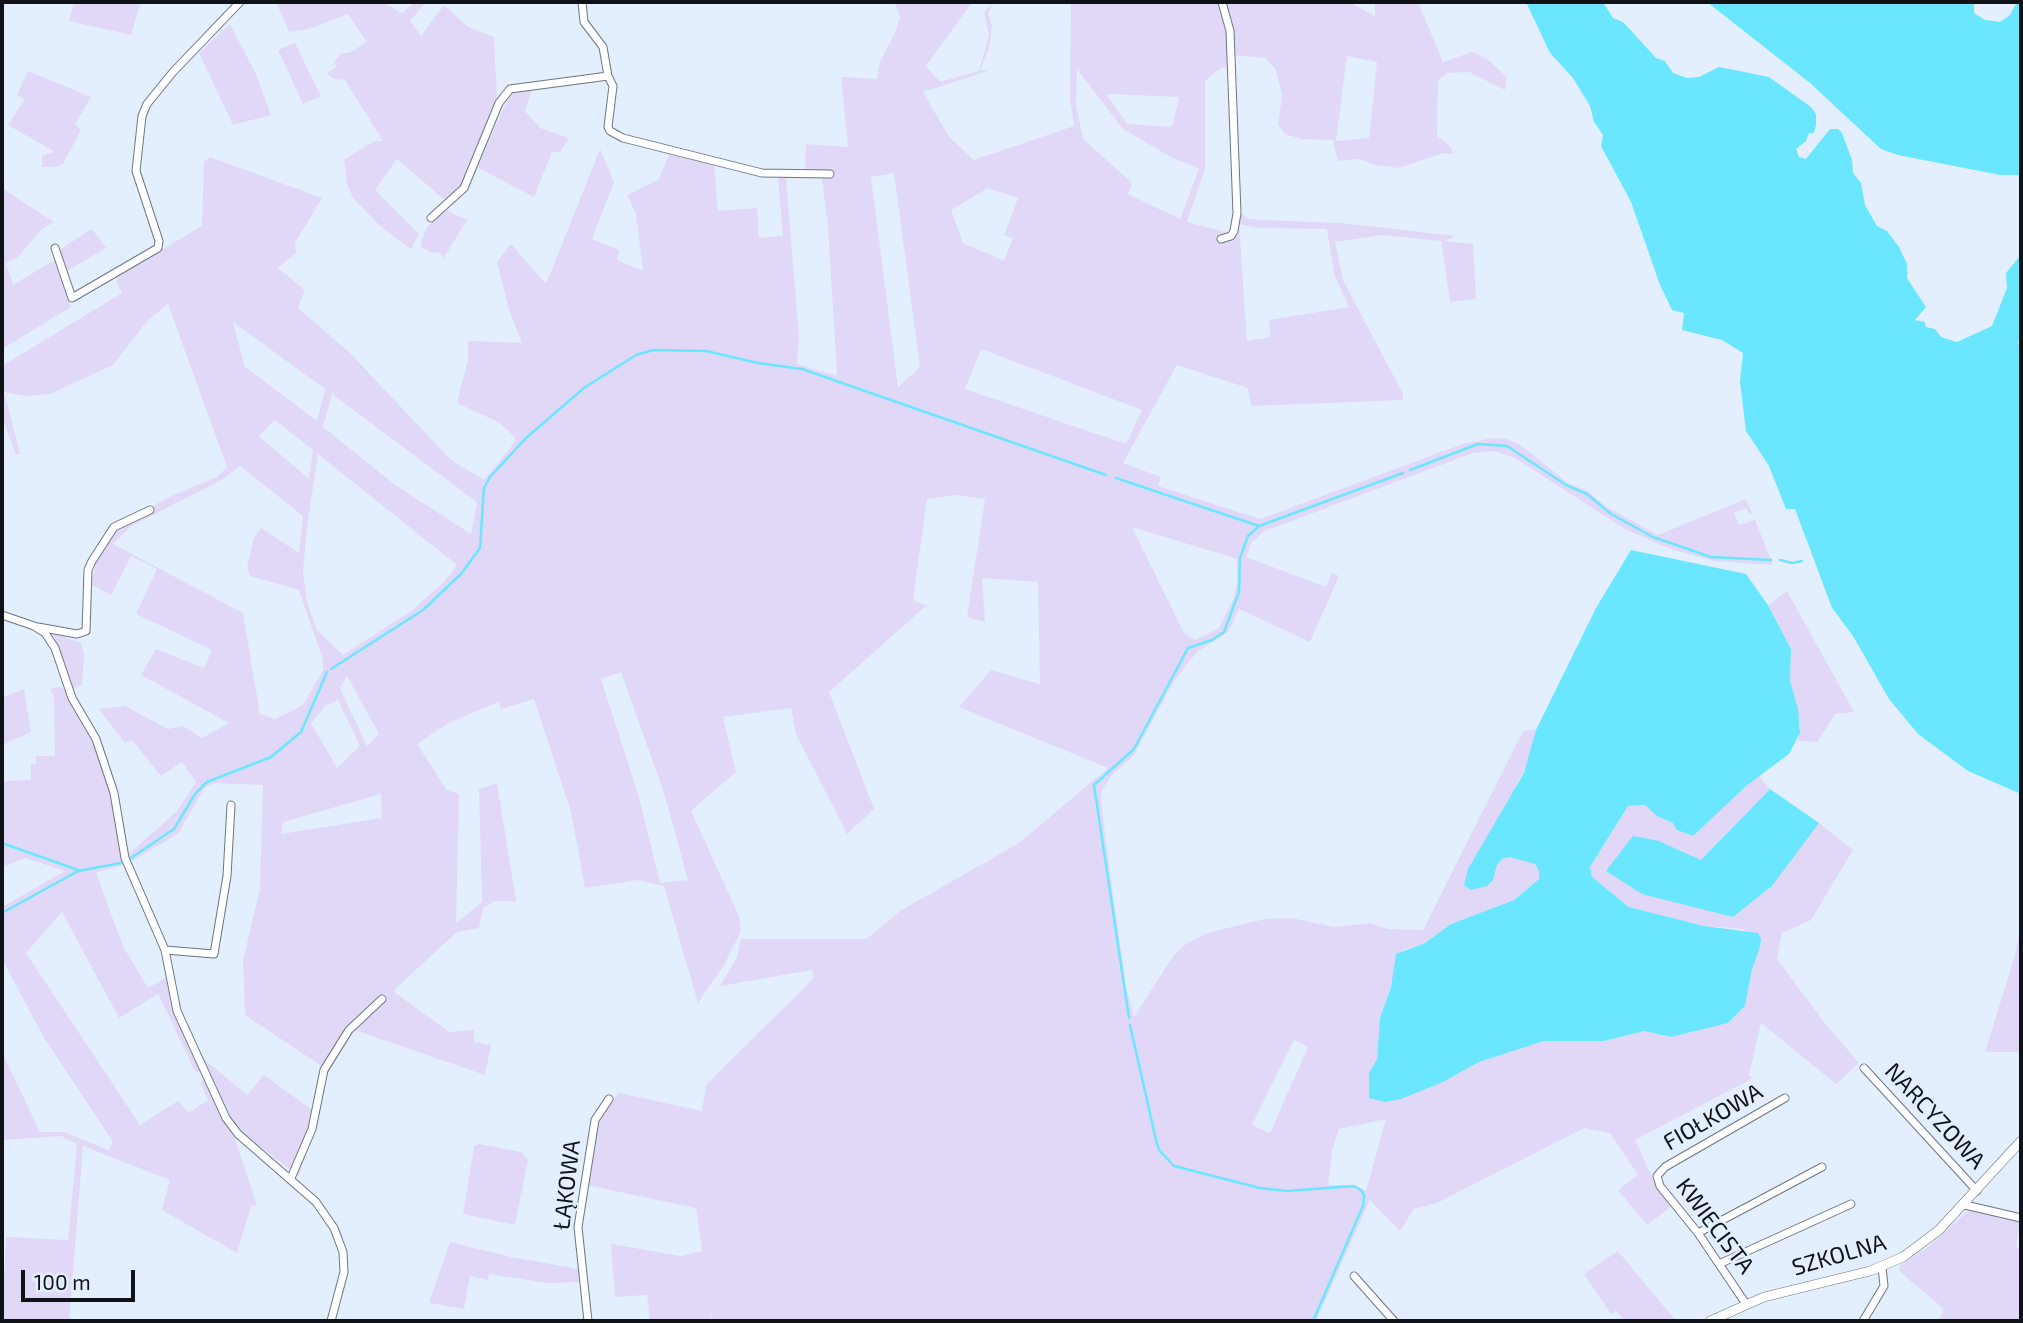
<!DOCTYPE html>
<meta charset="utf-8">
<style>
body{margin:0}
#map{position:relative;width:2023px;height:1323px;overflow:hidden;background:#e3effe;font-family:"Exo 2",sans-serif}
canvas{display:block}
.frame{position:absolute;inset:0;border:4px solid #0f1217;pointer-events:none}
.scale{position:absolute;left:21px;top:1270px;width:114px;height:32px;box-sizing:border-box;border:4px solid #0f1217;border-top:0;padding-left:9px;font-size:21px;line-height:24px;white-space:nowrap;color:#0f1217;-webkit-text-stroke:5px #e3effe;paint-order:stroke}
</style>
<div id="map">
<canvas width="2023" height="1323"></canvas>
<div class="frame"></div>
<div class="scale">100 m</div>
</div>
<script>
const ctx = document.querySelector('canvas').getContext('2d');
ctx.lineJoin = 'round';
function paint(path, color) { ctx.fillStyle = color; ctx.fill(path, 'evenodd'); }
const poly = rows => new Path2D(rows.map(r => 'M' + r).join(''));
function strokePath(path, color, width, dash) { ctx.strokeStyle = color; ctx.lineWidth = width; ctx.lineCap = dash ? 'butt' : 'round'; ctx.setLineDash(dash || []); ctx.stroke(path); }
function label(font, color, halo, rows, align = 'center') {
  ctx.font = font + ' "Exo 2",sans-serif'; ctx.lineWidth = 5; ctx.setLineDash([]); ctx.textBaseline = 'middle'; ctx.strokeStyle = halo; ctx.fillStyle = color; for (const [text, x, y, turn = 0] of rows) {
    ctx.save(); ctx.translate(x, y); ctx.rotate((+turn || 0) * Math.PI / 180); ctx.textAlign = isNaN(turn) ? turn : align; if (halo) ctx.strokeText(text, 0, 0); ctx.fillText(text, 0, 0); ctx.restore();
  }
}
paint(poly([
 [74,2,140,4,131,35,69,21],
 [276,2,382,2,402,13,415,2,426,2,410,21,421,36,444,5,468,27,494,37,497,98,459,191,447,202,397,159,375,190,419,234,411,249,380,226,353,198,347,183,344,160,374,141,383,141,345,80,334,79,327,73,337,67,334,62,342,53,349,53,367,42,348,14,309,29,289,32],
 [899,2,972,2,926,66,940,82,979,71,989,35,984,12,994,2,988,14,992,25,989,49,980,70,988,71,923,92,949,137,974,160,1074,126,1070,98,1071,2,1217,2,1227,29,1228,67,1221,68,1205,81,1205,168,1187,222,1229,233,1233,213,1240,212,1247,218,1261,220,1341,223,1456,236,1444,241,1473,244,1476,299,1450,302,1441,241,1382,235,1335,242,1343,280,1403,394,1403,400,1251,406,1248,388,1177,365,1123,463,1161,477,1158,486,1260,519,1463,444,1492,438,1507,439,1522,446,1568,483,1589,492,1605,506,1658,535,1746,499,1752,513,1749,514,1746,508,1734,513,1739,525,1755,520,1773,565,1714,561,1668,548,1625,529,1515,458,1494,451,1473,453,1265,531,1252,542,1246,557,1326,587,1332,573,1339,576,1310,642,1239,609,1228,632,1197,652,1174,681,1134,755,1111,776,1102,790,1101,802,1112,887,1126,986,1134,1017,1174,955,1186,944,1207,933,1265,919,1292,918,1334,927,1371,923,1388,929,1423,930,1523,731,1536,730,1531,758,1504,810,1493,880,1497,865,1502,859,1510,857,1535,864,1540,871,1539,879,1514,900,1451,924,1425,943,1403,950,1380,1018,1377,1059,1369,1073,1401,1099,1441,1083,1479,1062,1544,1041,1604,1041,1644,1031,1671,1037,1728,1023,1745,1006,1752,969,1760,947,1743,929,1704,926,1629,907,1592,877,1590,867,1628,806,1645,805,1657,816,1673,823,1759,776,1770,789,1701,860,1659,841,1705,909,1733,917,1772,886,1819,823,1853,850,1811,920,1782,933,1777,959,1824,1022,1859,1063,1836,1084,1761,1023,1749,1075,1753,1078,1635,1140,1656,1185,1672,1206,1647,1225,1618,1190,1638,1175,1610,1133,1584,1128,1437,1203,1414,1209,1400,1231,1370,1200,1316,1321,712,1321,711,1312,711,1321,650,1321,647,1295,615,1297,611,1244,681,1256,702,1251,696,1208,587,1185,599,1119,605,1107,619,1093,702,1111,706,1085,814,978,812,970,720,986,737,957,741,939,867,939,900,911,1019,843,1108,768,959,707,991,670,1040,684,1038,582,982,578,985,622,967,617,985,499,956,495,927,499,913,600,926,606,829,692,874,809,847,834,796,734,791,708,723,717,736,772,691,811,739,916,741,931,724,965,698,1003,664,886,638,880,585,888,571,812,534,699,501,709,498,702,447,724,417,744,447,790,459,794,456,923,482,902,479,789,497,783,516,901,494,901,483,908,479,928,457,932,393,991,449,1032,474,1030,474,1042,491,1045,485,1075,354,1030,325,1078,317,1120,299,1176,245,1135,230,1116,204,1059,247,1095,264,1075,314,1111,323,1067,245,1015,243,961,260,888,263,785,215,783,204,788,178,834,132,861,129,854,177,811,196,782,182,762,161,776,132,740,125,743,99,709,125,706,168,729,183,726,202,738,229,723,141,675,156,649,204,668,212,650,136,614,157,569,131,556,111,595,91,584,98,556,123,524,167,498,217,477,227,467,168,304,148,320,113,365,50,394,25,396,4,392,20,454,16,455,2,417,2,366,122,293,116,281,119,275,202,226,204,162,210,157,322,198,295,243,296,253,278,268,305,290,298,308,349,352,451,460,484,480,515,442,514,436,498,422,457,403,468,360,468,341,522,343,509,310,497,262,511,244,546,284,600,149,614,182,592,239,619,250,617,260,643,271,636,214,627,195,659,179,669,155,714,164,718,211,757,208,759,238,783,236,778,177,786,178,799,337,797,364,837,376,828,227,821,171,805,171,806,144,848,147,841,77,877,79,880,62,895,33,900,17,895,5],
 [1077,69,1123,129,1171,157,1199,169,1180,219,1128,194,1132,183,1083,139,1076,104],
 [1110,94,1179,97,1173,124,1171,127,1127,124,1107,95],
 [894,173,920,367,898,387,871,177],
 [988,188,1018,198,1004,235,1013,238,1004,261,963,243,951,210],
 [1239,224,1259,228,1327,229,1334,274,1349,307,1269,320,1270,337,1247,341],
 [233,322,325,389,317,421,245,367],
 [981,349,1142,410,1126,444,965,389],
 [332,394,477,502,471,534,394,484,323,427],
 [275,420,313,450,309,479,259,436],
 [318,454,457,565,445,581,411,611,343,655,317,630,307,602,303,573,306,534],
 [240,466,303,516,299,553,261,528,254,537,247,568,250,576,299,590,323,660,323,670,303,705,275,719,260,714,243,613,113,544,132,526,223,479],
 [1132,527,1237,559,1237,581,1233,600,1219,628,1195,640,1184,633],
 [621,672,664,793,688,880,660,883,639,797,601,679],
 [347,676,379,734,367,746,340,688],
 [338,700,360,746,337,768,311,723,325,706],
 [381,794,382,818,281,834,283,822],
 [1294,1040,1308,1047,1270,1133,1252,1125],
 [1386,1119,1366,1191,1354,1185,1328,1185,1332,1151,1339,1129],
 [1225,2,1349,2,1375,16,1375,2,1418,2,1443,62,1472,52,1487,59,1507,77,1505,90,1469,72,1447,73,1438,80,1437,136,1451,147,1453,154,1443,153,1398,168,1376,165,1359,159,1338,161,1333,140,1301,139,1285,134,1278,125,1282,96,1276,70,1266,58,1234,55,1232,28],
 [1347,56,1377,62,1369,138,1336,141],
 [230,24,256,74,271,115,233,125,199,53],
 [295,43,321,96,303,104,278,50],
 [28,71,91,97,75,124,81,130,63,164,55,167,42,167,42,155,55,152,8,125,25,99,17,95],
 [532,90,525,111,540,128,569,138,560,152,552,152,534,197,480,169,478,165,511,92],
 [2,188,54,222,41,230,18,257,6,263,13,285,51,262,57,263,71,307,2,349],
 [446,210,467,220,443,259,440,252,431,253,421,247,421,243,427,227],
 [92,229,106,248,67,271,59,250],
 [1787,591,1854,712,1835,714,1817,742,1798,741,1800,726,1790,681,1791,649,1768,605],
 [53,633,81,643,84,655,82,685,72,689],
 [59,687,64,688,85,725,108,783,123,865,96,872,111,914,124,948,148,988,167,977,173,1012,201,1071,196,1073,158,994,119,1018,62,912,26,953,140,1125,178,1101,189,1113,208,1100,200,1082,205,1080,234,1136,257,1205,251,1206,237,1253,162,1210,170,1180,83,1146,69,1321,2,1321,6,1237,68,1240,77,1144,61,1136,2,1140,2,1052,40,1132,64,1132,109,1150,113,1142,43,1036,2,959,2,907,65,871,26,858,2,867,2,781,31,780,31,764,36,764,36,756,55,756,54,697,50,689],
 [24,689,31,732,2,745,2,698],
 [2021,925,2021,1052,1985,1052,2015,955],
 [479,1144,521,1152,528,1160,515,1225,463,1214,474,1146],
 [1970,1209,2021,1222,2016,1244,2021,1254,2021,1321,1938,1321,1944,1309,1900,1272,1899,1266,1928,1247],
 [450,1242,511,1257,579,1269,581,1282,547,1283,489,1274,488,1280,470,1276,464,1309,429,1303],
 [1618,1251,1676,1321,1625,1321,1616,1311,1611,1314,1584,1274]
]), '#e1d8f8');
paint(poly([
 [1526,2,1603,2,1613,18,1623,22,1656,58,1665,61,1673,73,1687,78,1699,77,1719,67,1769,77,1811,107,1816,114,1816,125,1814,133,1809,133,1806,141,1796,149,1799,157,1806,159,1830,129,1838,129,1842,133,1852,160,1853,173,1861,183,1865,205,1877,226,1887,231,1899,247,1907,264,1907,278,1926,307,1915,320,1925,322,1926,327,1935,329,1941,337,1957,342,1992,326,2007,288,2006,273,2019,257,2021,246,2021,336,2018,342,2021,352,2021,794,1968,771,1918,734,1889,699,1853,636,1832,608,1795,509,1786,509,1769,466,1746,431,1740,382,1743,353,1722,340,1682,330,1684,313,1672,310,1660,285,1631,202,1601,146,1603,135,1594,122,1590,106,1573,78,1550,53],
 [1707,2,1974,2,1974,13,1985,20,2000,22,2010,15,2017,2,2021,2,2021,175,2000,175,1898,155,1881,149,1810,83],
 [1631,550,1746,574,1768,605,1791,649,1790,681,1798,709,1800,733,1789,754,1746,786,1693,836,1677,830,1673,823,1657,816,1645,805,1628,806,1590,867,1592,877,1629,907,1704,926,1758,933,1761,939,1760,947,1752,969,1745,1006,1728,1023,1671,1037,1644,1031,1604,1041,1544,1041,1479,1062,1441,1083,1401,1099,1385,1102,1369,1098,1369,1073,1377,1059,1380,1018,1391,987,1396,954,1425,943,1451,924,1514,900,1539,879,1539,871,1535,864,1510,857,1502,859,1497,865,1493,880,1487,886,1471,890,1464,885,1468,869,1524,773,1536,730,1596,608],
 [1770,789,1819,823,1772,886,1733,917,1642,894,1606,871,1633,836,1659,841,1701,860]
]), '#6ae7ff');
strokePath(poly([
 [1410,470,1478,444,1507,446,1566,485,1587,494,1611,514,1653,537,1711,557,1771,560],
 [1116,478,1259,526],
 [1780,560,1792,563,1802,561],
 [331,669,423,610,461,574,480,548,484,488,490,477,526,438,584,388,636,355,653,350,706,351,758,363,802,369,1106,475],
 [2,843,78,870],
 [131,858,174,829,195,794,207,782,271,757,301,732,327,672],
 [2,913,78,871,121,863],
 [1129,1018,1094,785,1134,749,1188,648,1212,640,1224,632,1239,592,1240,558,1248,536,1259,526,1403,473],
 [1130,1025,1156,1140,1159,1150,1174,1166,1260,1188,1287,1191,1354,1186,1361,1190,1364,1195,1363,1206,1313,1321]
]), '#6ae7ff', 2.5);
const minor = poly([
 [582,2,584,22,603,47,608,76,613,86,608,127,610,131,623,138,762,173,830,174],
 [431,218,464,188,499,103,510,89,608,76],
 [1221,239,1231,236,1234,231,1237,213,1230,31,1222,2],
 [55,248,72,298,158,248,159,241,136,171,142,116,147,104,173,72,240,2],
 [2,615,34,626,45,633,55,648,72,698,96,739,114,793,125,858,165,950,177,1011,226,1118,238,1134,316,1202,334,1228,343,1252,344,1272,331,1321],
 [38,627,77,634,86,631,88,570,92,561,114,527,150,510],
 [165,950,214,954,227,876,231,805],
 [1864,1068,1977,1191],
 [291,1178,312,1129,324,1070,349,1030,382,999],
 [1965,1205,2021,1218],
 [1698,1233,1822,1167],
 [1719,1264,1851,1204],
 [1354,1276,1394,1321],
 [1746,1304,1698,1233,1660,1186,1657,1176,1665,1167,1785,1098],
 [588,1321,578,1227,595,1120,609,1099],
 [1863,1321,1884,1286,1882,1267]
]);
const tertiary = poly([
 [1710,1321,1764,1297,1870,1271,1903,1257,1939,1230,2021,1141]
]);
strokePath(minor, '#6c7683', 9);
strokePath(tertiary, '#6c7683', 10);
strokePath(minor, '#fff', 7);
strokePath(tertiary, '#fff', 9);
label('23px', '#0f1217', '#e3effe', [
 ["NARCYZOWA",1935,1116,47],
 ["FIOŁKOWA",1713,1117,-30],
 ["ŁĄKOWA",567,1185,-83],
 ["KWIECISTA",1715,1226,53],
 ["SZKOLNA",1839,1255,-16]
]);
</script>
